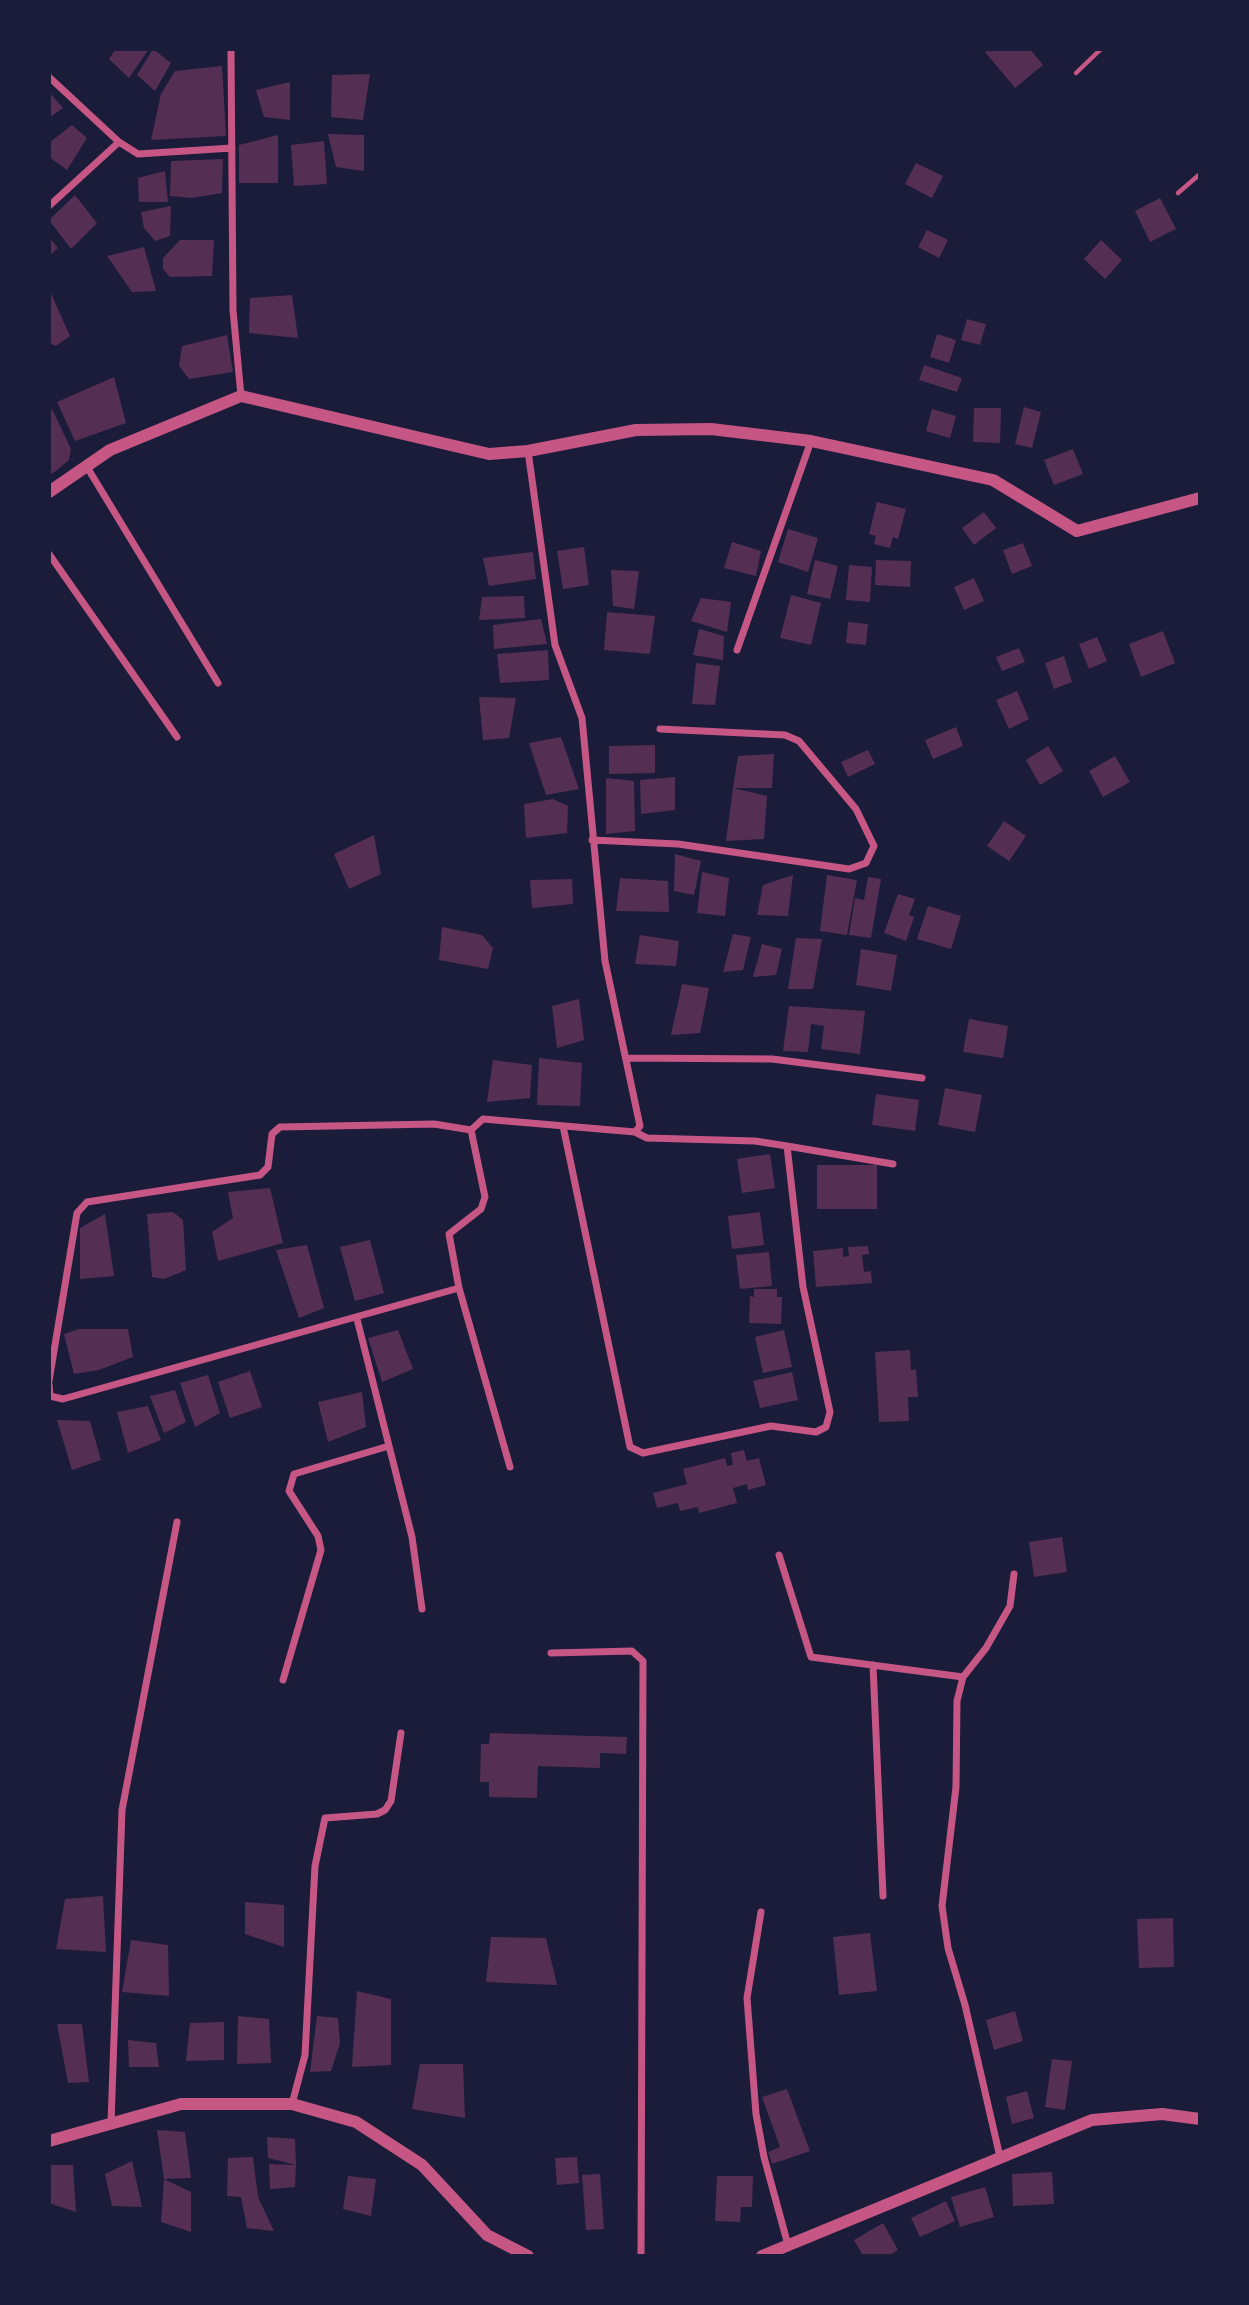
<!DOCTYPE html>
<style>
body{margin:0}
#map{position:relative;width:1249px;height:2305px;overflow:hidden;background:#1b1b3a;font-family:"Open Sans",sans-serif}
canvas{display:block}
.frame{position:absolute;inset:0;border:51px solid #1b1b3a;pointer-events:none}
</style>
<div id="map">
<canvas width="1249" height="2305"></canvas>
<div class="frame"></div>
</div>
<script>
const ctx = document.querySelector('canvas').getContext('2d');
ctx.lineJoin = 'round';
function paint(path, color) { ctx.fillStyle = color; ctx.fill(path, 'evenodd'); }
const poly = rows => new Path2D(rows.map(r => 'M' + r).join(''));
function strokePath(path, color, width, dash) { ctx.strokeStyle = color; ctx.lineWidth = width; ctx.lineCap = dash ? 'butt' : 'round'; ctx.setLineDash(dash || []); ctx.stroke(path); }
paint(poly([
 [116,49,149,49,129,78,109,59],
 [153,49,171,63,155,91,137,75],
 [988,49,1030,49,1043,65,1015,88,985,52],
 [222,66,226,136,151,140,161,94,175,71],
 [370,74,363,120,331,117,332,75],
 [290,82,290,120,264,117,256,90],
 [49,92,63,108,49,118],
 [72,125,87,138,67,170,49,157,49,143],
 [328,134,364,135,364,171,336,167],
 [278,135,278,183,239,183,239,145],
 [324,141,327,184,294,186,291,145],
 [223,159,222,193,192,198,170,196,171,161],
 [916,163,943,176,932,198,905,184],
 [165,171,168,202,139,202,138,178],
 [75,195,97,223,71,249,49,220],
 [1160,198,1176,229,1150,242,1135,211],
 [171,206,170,236,155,241,144,228,141,212],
 [927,230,948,240,939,258,918,247],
 [49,237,58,248,49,256],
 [180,240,214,240,212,276,170,277,163,269,163,258],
 [1101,240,1122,260,1105,279,1084,259],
 [144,247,156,291,132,292,107,256],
 [49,289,70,336,56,346,49,343],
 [292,295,298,338,249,333,250,298],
 [967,319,986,324,980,345,961,340],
 [937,334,956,340,949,363,930,357],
 [227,335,233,372,189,379,179,366,182,346],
 [924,365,962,378,957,392,919,380],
 [114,377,126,423,75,441,57,402],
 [1024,407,1041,412,1032,448,1015,444],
 [974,408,1001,408,1000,443,973,442],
 [52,409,71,449,69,460,52,474,49,469,49,411],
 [932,409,956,416,950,438,926,431],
 [1073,449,1083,474,1054,485,1044,460],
 [877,502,906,509,898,539,893,537,890,548,874,544,876,536,869,534],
 [984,512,996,528,974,545,962,528],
 [788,529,818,538,808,572,778,562],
 [732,542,761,551,756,576,724,568],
 [1023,543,1032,566,1012,574,1003,550],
 [584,547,589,585,563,589,557,551],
 [533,552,536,579,489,586,483,558],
 [815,560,838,566,830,599,807,594],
 [876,560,911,561,910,587,875,585],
 [849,565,872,567,870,602,846,600],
 [611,570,639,571,634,609,613,606],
 [974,578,984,601,964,610,954,587],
 [791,595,821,603,811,645,780,638],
 [524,596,525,618,479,620,482,597],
 [701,598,731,602,727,632,691,621],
 [607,612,655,616,650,654,604,650],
 [541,619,547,644,494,649,493,625],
 [848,622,868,624,866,645,846,643],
 [699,629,724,636,723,660,693,655],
 [1163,631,1175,663,1141,677,1129,644],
 [1097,637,1107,661,1089,669,1079,644],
 [1019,648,1025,662,1002,671,996,657],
 [548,650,549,680,500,683,497,654],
 [1064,656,1072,682,1054,689,1045,663],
 [696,663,720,666,715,705,692,704],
 [1017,691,1029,719,1009,729,996,700],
 [479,697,516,698,509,738,483,740],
 [956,727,963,746,933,759,925,740],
 [561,737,579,789,546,795,529,743],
 [655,745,655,773,609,774,609,746],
 [1048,746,1063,771,1040,785,1026,760],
 [868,750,875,764,848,777,841,762],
 [774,754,772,788,733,788,767,796,764,839,726,841,733,788,738,756],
 [1115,756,1130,782,1103,797,1089,771],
 [675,777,675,810,641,814,640,780],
 [606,778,634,781,635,831,606,834],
 [553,799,568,806,567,833,526,838,524,804],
 [1004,821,1026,836,1009,861,987,846],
 [374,835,381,874,349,889,334,854],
 [675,854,701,861,694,895,674,891],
 [702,872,729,878,725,916,697,913],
 [793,875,788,916,757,915,763,885],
 [827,875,857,880,847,935,820,931],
 [868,877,881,879,871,938,849,935,855,898,864,900],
 [620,878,668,881,669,912,616,911],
 [572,879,573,904,532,908,530,880],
 [898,894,915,899,909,915,914,917,906,941,884,933],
 [928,906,961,916,951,949,917,939],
 [442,927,482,935,493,948,488,969,439,960],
 [733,934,751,937,743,970,723,972],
 [640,935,679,941,676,966,635,964],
 [796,938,822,939,813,989,788,989],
 [762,944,782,949,776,975,753,977],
 [861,949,897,955,891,991,856,985],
 [682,984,709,988,700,1033,671,1035],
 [579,999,584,1040,557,1048,552,1006],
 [789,1006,865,1011,860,1054,821,1049,824,1026,811,1024,808,1052,783,1051],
 [969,1019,1008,1026,1003,1058,963,1052],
 [539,1058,582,1063,580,1106,537,1105],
 [493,1060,532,1065,530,1098,487,1102],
 [945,1088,982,1095,975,1132,938,1125],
 [876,1094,919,1100,915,1131,872,1125],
 [770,1154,775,1188,742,1193,737,1159],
 [817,1165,877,1165,877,1209,817,1209],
 [270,1188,283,1243,218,1261,212,1232,233,1218,228,1192],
 [173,1212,183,1220,186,1270,164,1279,152,1277,147,1214],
 [760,1212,764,1245,732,1249,728,1216],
 [105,1214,114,1276,80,1279,80,1228],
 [370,1240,384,1293,355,1301,340,1247],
 [307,1245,324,1308,299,1318,276,1250],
 [868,1246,869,1254,862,1255,864,1272,871,1271,872,1283,816,1287,813,1251,843,1248,843,1257,849,1256,848,1247],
 [769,1252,772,1286,740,1289,736,1255],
 [754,1289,777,1289,777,1297,782,1297,781,1324,749,1323,750,1296,754,1297],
 [79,1329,128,1329,133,1357,99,1370,74,1374,64,1334],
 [398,1330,413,1369,382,1382,368,1338],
 [784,1330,792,1367,763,1373,755,1337],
 [910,1350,911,1370,916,1369,918,1397,908,1397,909,1421,879,1422,875,1352],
 [250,1371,262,1407,230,1418,218,1382],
 [792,1372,798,1400,760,1408,753,1381],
 [208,1375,220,1413,195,1427,180,1383],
 [175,1390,186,1422,164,1433,150,1396],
 [362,1392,366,1427,328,1442,318,1402],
 [148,1406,161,1440,128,1453,117,1412],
 [57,1420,90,1421,101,1460,72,1470],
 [744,1450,747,1461,759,1458,766,1485,748,1490,747,1484,733,1488,737,1503,699,1513,698,1507,680,1511,678,1503,657,1508,653,1493,687,1484,683,1469,725,1458,727,1466,733,1465,731,1453],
 [1062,1537,1067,1572,1034,1577,1029,1542],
 [490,1733,627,1737,626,1754,600,1753,600,1768,538,1766,537,1798,489,1797,489,1782,480,1782,481,1744,489,1744],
 [103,1896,106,1952,56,1949,65,1899],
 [245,1902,284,1905,284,1947,245,1934],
 [1173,1918,1174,1967,1139,1968,1137,1919],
 [870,1933,877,1991,839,1995,833,1937],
 [491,1937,546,1938,557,1985,486,1982],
 [131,1940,168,1945,169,1996,122,1992],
 [357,1991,391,1999,391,2065,352,2067],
 [1015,2011,1023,2041,994,2050,986,2020],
 [238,2016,269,2019,271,2063,237,2064],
 [317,2016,338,2018,340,2043,331,2071,310,2072],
 [224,2022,224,2060,186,2061,190,2023],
 [57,2024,82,2024,89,2082,68,2083],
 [128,2040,156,2043,159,2067,129,2067],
 [1052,2059,1072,2061,1065,2110,1045,2107],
 [420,2064,463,2064,465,2118,412,2109],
 [787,2089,810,2151,772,2164,768,2152,780,2147,762,2097],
 [1027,2091,1034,2118,1012,2124,1006,2097],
 [157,2130,185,2132,191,2178,164,2179],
 [267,2137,295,2139,296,2165,268,2158],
 [253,2157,258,2197,274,2231,247,2228,241,2197,227,2196,228,2158],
 [577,2157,579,2183,557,2185,555,2158],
 [132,2161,142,2207,112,2206,105,2174],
 [269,2164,296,2165,295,2187,270,2189],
 [49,2165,73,2165,76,2212,49,2203],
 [1052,2172,1054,2204,1013,2206,1012,2174],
 [600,2174,604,2229,586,2230,582,2175],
 [348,2176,376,2179,371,2216,343,2209],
 [717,2176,753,2176,752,2207,741,2207,740,2222,715,2221],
 [164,2179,191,2192,191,2232,161,2222],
 [985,2187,994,2217,960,2227,951,2197],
 [946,2201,955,2221,920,2237,911,2218],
 [883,2223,898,2250,888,2256,863,2256,854,2240]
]), '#542f53');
strokePath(poly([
 [1076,73,1101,49],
 [1178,193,1200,174]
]), '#c65784', 4.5);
strokePath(poly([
 [231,51,233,310,241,396],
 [49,77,119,142,138,154,232,148],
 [49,206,119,142],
 [87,467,218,683],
 [49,554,177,737],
 [737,650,811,441],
 [592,840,678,844,849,869,866,863,874,846,856,809,799,741,785,735,660,729],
 [627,1058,772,1059,922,1078],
 [563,1126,630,1447,643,1453,771,1426,816,1432,826,1427,830,1412,803,1287,787,1146,755,1141,647,1138,635,1132],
 [787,1146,893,1164],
 [459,1288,510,1467],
 [357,1319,412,1537,422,1609],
 [49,1381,77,1213,87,1202,260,1175,268,1167,272,1134,280,1127,434,1124,471,1130],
 [49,1384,50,1396,63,1399,459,1288,449,1234,481,1209,485,1197,471,1130,483,1119,635,1132,640,1126,605,961,582,718,555,645,528,451],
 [779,1555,811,1657,963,1677],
 [551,1653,632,1651,643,1661,641,2256],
 [873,1665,883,1896],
 [283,1680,321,1550,318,1536,289,1491,294,1474,389,1446],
 [761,1912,747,1998,756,2114,764,2157,788,2245],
 [292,2104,305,2055,315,1866,325,1818,377,1814,385,1810,391,1801,401,1733],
 [111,2123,122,1810,177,1522],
 [1000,2157,965,2005,948,1948,942,1906,956,1787,957,1701,963,1677,986,1648,1010,1606,1014,1574]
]), '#c65784', 7);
strokePath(poly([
 [49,492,110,450,241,396,489,454,528,451,636,430,711,429,811,441,993,480,1077,531,1200,498],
 [49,2141,181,2104,292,2104,356,2122,422,2165,487,2235,528,2256],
 [762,2256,1092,2120,1162,2114,1200,2119]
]), '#c65784', 12);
</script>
